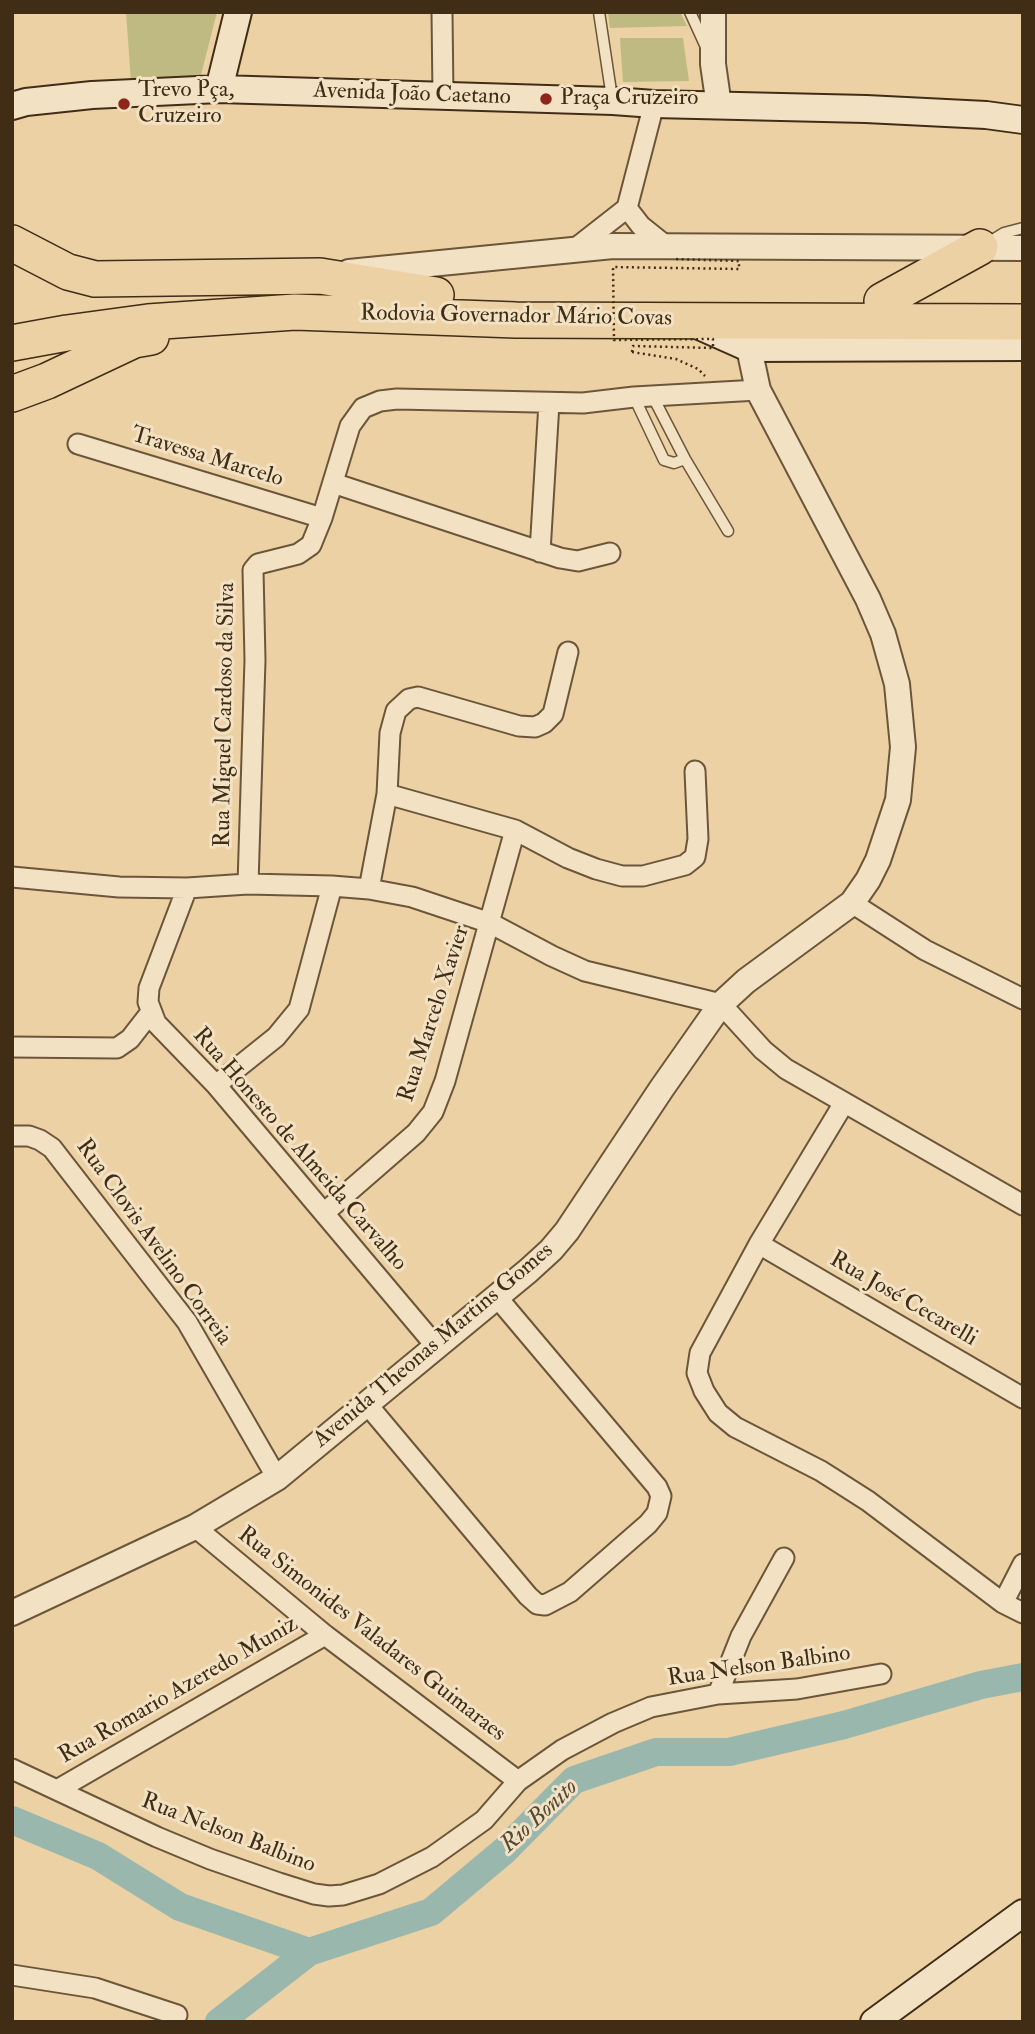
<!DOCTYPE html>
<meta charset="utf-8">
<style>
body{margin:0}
#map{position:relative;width:1035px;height:2034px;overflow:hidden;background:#ecd1a5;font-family:"IM FELL Double Pica",serif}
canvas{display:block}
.frame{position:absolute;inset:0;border:14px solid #412d16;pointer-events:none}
</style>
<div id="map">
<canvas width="1035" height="2034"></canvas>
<div class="frame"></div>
</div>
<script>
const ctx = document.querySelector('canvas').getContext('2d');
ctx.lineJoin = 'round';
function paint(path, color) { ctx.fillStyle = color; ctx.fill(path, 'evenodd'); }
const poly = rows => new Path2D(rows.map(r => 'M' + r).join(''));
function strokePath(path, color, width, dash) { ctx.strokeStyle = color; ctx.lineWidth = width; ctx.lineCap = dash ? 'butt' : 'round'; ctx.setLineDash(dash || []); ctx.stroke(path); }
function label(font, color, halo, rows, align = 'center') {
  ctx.font = font + ' "IM FELL Double Pica",serif'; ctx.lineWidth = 6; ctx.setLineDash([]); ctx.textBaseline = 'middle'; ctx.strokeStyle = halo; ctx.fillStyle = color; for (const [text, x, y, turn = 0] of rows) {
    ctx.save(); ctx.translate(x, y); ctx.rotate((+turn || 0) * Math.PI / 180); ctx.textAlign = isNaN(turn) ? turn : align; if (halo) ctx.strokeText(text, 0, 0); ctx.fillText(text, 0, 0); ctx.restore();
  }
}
paint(poly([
 [126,12,217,12,200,79,131,82],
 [608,12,680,12,687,26,610,28],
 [620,38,683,38,689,81,623,82]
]), '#beba82');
strokePath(poly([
 [12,1820,98,1856,180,1907,309,1952],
 [219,2022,309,1952,431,1912,504,1851,574,1780,656,1752,729,1752,844,1725,981,1685,1023,1677]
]), '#99b7ac', 28);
const service = poly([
 [599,12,612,98],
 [690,12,706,47],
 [991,241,1004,233,1023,228],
 [634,397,664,460,674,463,685,459],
 [653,397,685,459,728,531]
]);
const minor = poly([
 [442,12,443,97],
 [627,208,641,226,666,246],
 [572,251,627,208,654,104],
 [78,444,322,518],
 [333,483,560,558,578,561,610,553],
 [540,552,549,403],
 [387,794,515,830,568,858,596,869,622,876,643,876,685,865,695,857,698,839,695,771],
 [12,877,119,887,187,888,248,884,332,886,369,889,412,897,490,923,552,956,585,971,721,1004,763,1050,786,1069,1023,1205],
 [248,884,255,660,253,570,258,564,298,554,311,545,322,518,350,426,363,408,380,401,397,399,583,403,634,397,758,390],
 [187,888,149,988,148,1002,156,1023,216,1085,435,1345],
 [369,889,387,794,390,733,396,711,409,699,418,697,519,726,535,727,544,723,553,714,568,652],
 [852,903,925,950,1023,999],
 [12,1047,117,1048,130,1039,151,1012],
 [216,1085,276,1037,299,1009,332,886],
 [844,1103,759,1244,700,1353,697,1373,704,1391,718,1413,735,1427,821,1471,868,1501,1003,1603,1023,1613],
 [12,1136,29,1136,40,1140,52,1148,62,1161,187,1322,277,1478],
 [324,1213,416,1133,433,1112,445,1081,515,830],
 [759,1244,1023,1398],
 [366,1403,528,1596,537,1604,545,1605,570,1592,648,1524,657,1513,661,1496,657,1487,496,1296],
 [195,1527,325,1635,518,1781],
 [1003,1603,1023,1564],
 [718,1694,741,1636,784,1558],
 [12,1769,157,1837,210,1859,279,1883,314,1894,329,1896,343,1895,379,1884,432,1857,484,1820,518,1781,562,1750,613,1723,651,1707,718,1694,797,1689,881,1674],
 [57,1790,325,1635],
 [12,1975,95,1988,177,2015]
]);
const tertiary = poly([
 [713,12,713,64,719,106],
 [349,272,613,246,1023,248],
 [12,1613,195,1527,277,1478,528,1271,551,1250,567,1231,662,1088,721,1004,746,981,852,903,868,880,878,860,898,800,903,747,897,684,883,634,868,599,758,390,749,348]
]);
const secondary = poly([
 [219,89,238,12],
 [12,106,26,102,92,95,219,89,613,101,654,104,866,109,986,115,1023,120],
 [695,324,749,348,1023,347],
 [874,2022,1023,1913]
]);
const motorway = poly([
 [12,243,68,272,95,279,320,276,436,295],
 [882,301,980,247],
 [12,343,67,333,148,322,295,312,516,320,1023,322],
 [12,394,47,381,134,340,151,337]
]);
strokePath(service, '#6c563a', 13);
strokePath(minor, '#6c563a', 23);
strokePath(tertiary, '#6c563a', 28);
strokePath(secondary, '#412d16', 30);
strokePath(motorway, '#412d16', 38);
strokePath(poly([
 [632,352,676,359,698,369,705,376]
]), '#412d16', 2.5, [2, 3.5]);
strokePath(service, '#f3e1c4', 10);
strokePath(minor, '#f3e1c4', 19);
strokePath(tertiary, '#f3e1c4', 24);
strokePath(secondary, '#f3e1c4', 26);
strokePath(motorway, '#ecd1a5', 35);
strokePath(poly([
 [632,352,633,346,713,348,713,339,614,340,613,267,739,269,739,261,673,259]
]), '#412d16', 2.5, [2, 3.5]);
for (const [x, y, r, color] of [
 [546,99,7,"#8f2418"],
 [124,104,7,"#8f2418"]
]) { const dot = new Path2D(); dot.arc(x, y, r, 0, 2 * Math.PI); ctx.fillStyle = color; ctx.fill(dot); strokePath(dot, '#f3e1c4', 2.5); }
label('23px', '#412d16', '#f3e1c4', [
 ["Trevo Pça,",138,91],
 ["Cruzeiro",138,117],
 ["Praça Cruzeiro",560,99]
], 'left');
label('23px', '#412d16', '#f3e1c4', [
 ["Avenida João Caetano",412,95,2],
 ["Rodovia Governador Mário Covas",516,317,1],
 ["Travessa Marcelo",207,458,17],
 ["Rua Miguel Cardoso da Silva",226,715,-89],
 ["Rua Marcelo Xavier",435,1014,-72],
 ["Rua Honesto de Almeida Carvalho",299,1150,49],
 ["Rua Clovis Avelino Correia",153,1243,54],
 ["Rua José Cecarelli",903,1300,30],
 ["Avenida Theonas Martins Gomes",434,1346,-40],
 ["Rua Simonides Valadares Guimaraes",371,1635,38],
 ["Rua Nelson Balbino",759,1667,-8],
 ["Rua Romario Azeredo Muniz",179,1691,-30],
 ["Rua Nelson Balbino",228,1834,21]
]);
label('italic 24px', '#534934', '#f3e1c4', [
 ["Rio Bonito",540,1817,-43]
]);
</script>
